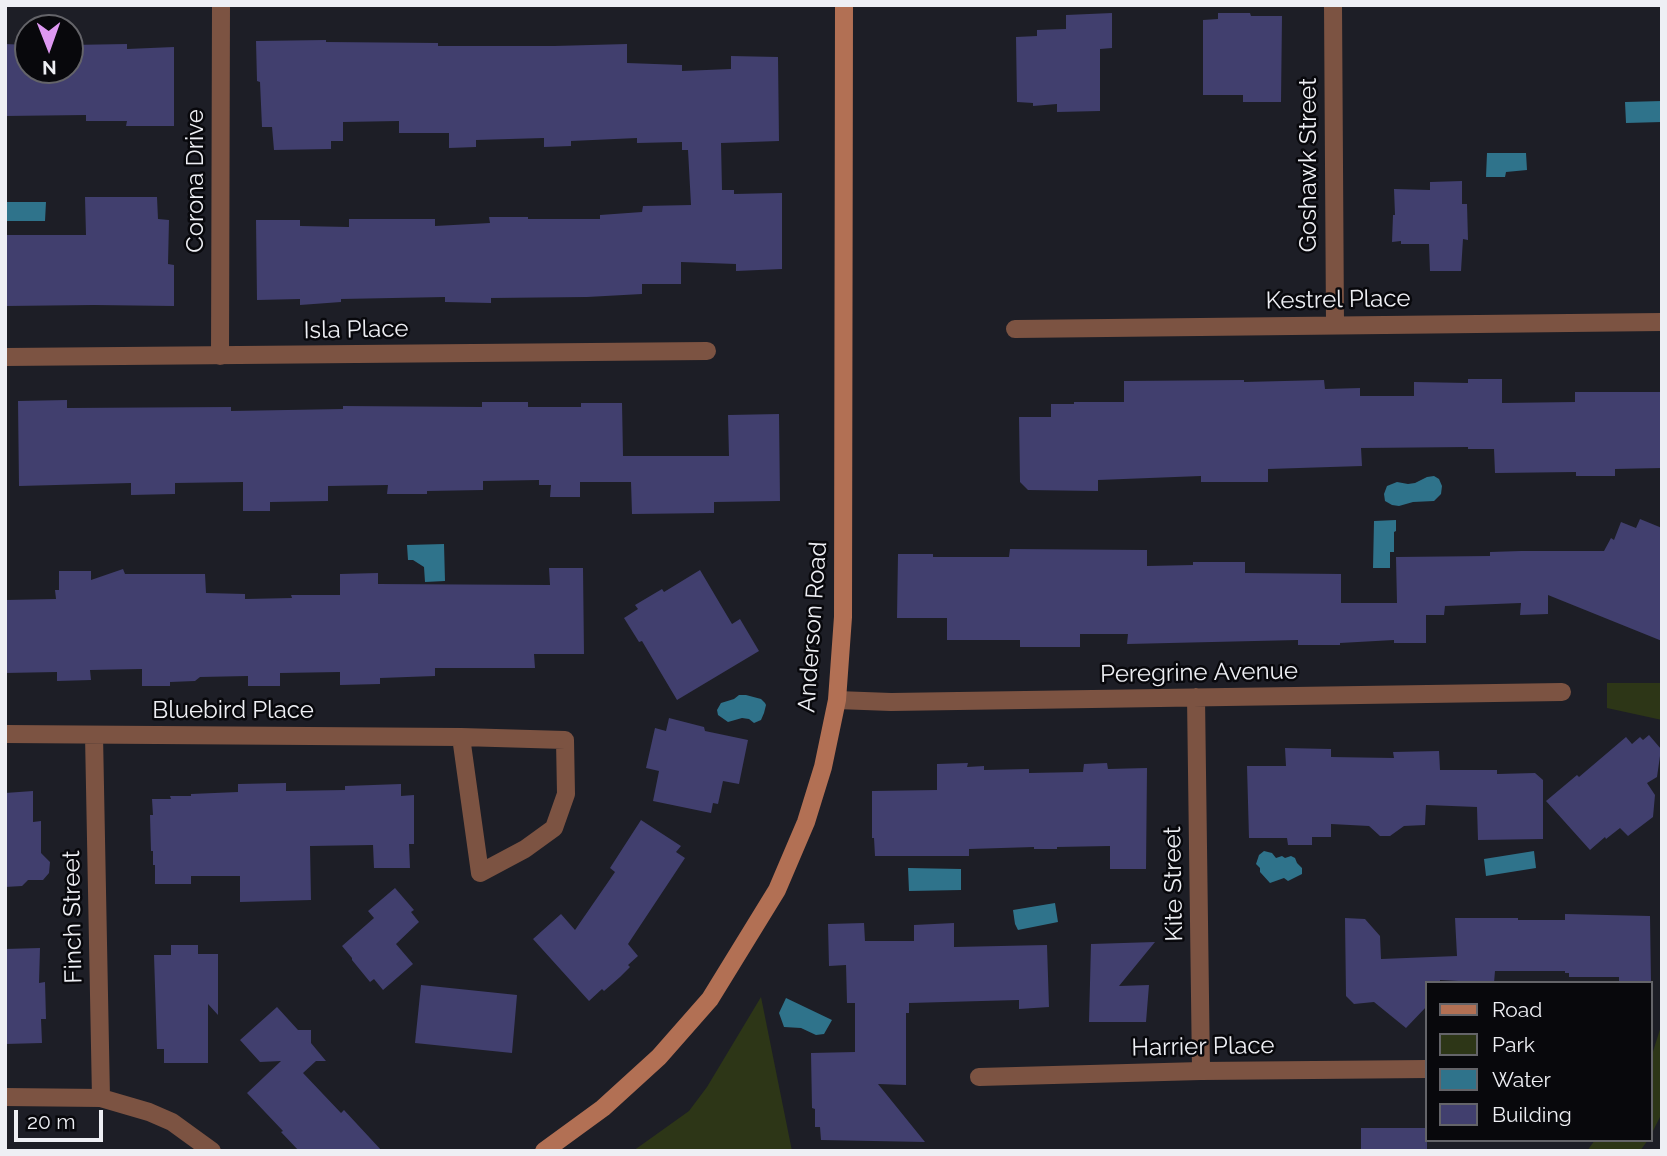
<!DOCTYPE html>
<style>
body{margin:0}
#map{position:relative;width:1667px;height:1156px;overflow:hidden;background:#1d1e26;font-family:Raleway,sans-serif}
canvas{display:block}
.frame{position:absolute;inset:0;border:7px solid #eeeff4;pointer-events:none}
.legend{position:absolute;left:1425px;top:981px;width:228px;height:161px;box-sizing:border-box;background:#08080c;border:2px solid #646469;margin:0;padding:9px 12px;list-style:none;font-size:21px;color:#eeeff4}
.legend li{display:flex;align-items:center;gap:14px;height:35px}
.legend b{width:35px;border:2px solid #646469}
.north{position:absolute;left:14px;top:14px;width:70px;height:70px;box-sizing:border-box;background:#08080c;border:2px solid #646469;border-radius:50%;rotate:179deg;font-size:19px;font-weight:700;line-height:28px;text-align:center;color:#eeeff4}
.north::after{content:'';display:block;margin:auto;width:24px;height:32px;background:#de98f2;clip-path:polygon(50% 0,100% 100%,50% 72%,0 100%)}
.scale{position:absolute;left:14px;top:1110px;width:89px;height:32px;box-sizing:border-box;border:4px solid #eeeff4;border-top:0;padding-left:9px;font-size:21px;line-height:24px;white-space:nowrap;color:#eeeff4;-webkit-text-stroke:5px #08080c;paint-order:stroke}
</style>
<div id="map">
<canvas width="1667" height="1156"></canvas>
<div class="frame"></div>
<ul class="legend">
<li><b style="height:9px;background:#b27054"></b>Road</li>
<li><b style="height:19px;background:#2d3617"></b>Park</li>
<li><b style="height:19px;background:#2f738b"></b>Water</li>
<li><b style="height:19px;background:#413f6e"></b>Building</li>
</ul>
<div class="north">N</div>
<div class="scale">20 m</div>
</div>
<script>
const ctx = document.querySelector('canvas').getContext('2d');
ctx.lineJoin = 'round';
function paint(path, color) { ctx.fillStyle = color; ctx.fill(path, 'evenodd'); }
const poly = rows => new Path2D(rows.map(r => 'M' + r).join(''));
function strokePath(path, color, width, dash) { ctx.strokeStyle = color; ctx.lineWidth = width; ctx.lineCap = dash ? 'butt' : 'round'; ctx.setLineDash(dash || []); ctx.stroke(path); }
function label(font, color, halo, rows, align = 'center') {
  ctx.font = font + ' Raleway,sans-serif'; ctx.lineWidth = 5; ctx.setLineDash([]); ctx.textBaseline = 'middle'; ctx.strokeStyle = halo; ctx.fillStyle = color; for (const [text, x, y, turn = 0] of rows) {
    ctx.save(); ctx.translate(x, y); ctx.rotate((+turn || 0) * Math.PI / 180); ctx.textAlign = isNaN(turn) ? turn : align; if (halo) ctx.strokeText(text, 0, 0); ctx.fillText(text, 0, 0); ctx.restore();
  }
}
paint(poly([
 [1607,683,1662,683,1662,720,1607,708],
 [761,997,792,1151,633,1151,689,1111,707,1087],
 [1662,1023,1662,1113,1651,1135,1651,1058],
 [1595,1140,1648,1140,1640,1151,1587,1151]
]), '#2d3617');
paint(poly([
 [1662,101,1662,122,1626,123,1625,102],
 [1487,153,1526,153,1527,170,1506,172,1505,177,1486,177],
 [5,202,46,202,45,221,5,221],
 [1434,476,1439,479,1442,486,1441,494,1434,501,1413,502,1399,506,1392,505,1385,501,1384,494,1387,486,1397,482,1408,484,1415,483,1427,477],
 [1396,520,1396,531,1394,532,1394,552,1390,552,1390,568,1373,568,1374,521],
 [444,544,445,581,425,582,424,567,413,560,408,560,407,545],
 [739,695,746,695,761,699,765,703,766,705,764,713,761,720,754,723,749,719,742,718,728,722,718,715,717,710,721,703,734,699],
 [1264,851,1272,853,1276,858,1282,856,1285,858,1291,856,1295,858,1297,863,1302,868,1302,874,1288,881,1284,878,1270,883,1260,872,1260,868,1256,864,1259,855],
 [1534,851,1536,868,1486,876,1484,859],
 [908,868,961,869,961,890,909,891],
 [1055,903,1058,922,1018,930,1015,924,1013,910],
 [786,998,832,1020,824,1034,816,1035,801,1028,784,1027,779,1013]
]), '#2f738b');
paint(poly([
 [1112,13,1112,48,1100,49,1100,111,1057,112,1057,104,1033,106,1033,103,1017,102,1016,37,1037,36,1037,30,1066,29,1066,15],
 [1218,13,1250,13,1251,16,1282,16,1281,102,1243,102,1243,95,1203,95,1203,20,1218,19],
 [326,40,326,42,438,43,438,46,554,46,627,44,627,63,682,65,682,71,731,69,731,56,778,57,779,141,721,143,722,190,734,190,734,194,782,193,782,269,736,271,736,264,681,262,681,284,642,284,642,294,587,297,491,298,491,303,445,302,445,297,341,299,341,302,300,305,300,299,257,300,256,220,300,220,300,226,349,227,349,219,435,219,435,226,490,223,489,217,528,217,528,219,600,219,600,215,642,212,643,206,691,205,688,150,682,150,682,142,637,143,637,138,571,141,571,146,544,147,544,138,476,140,476,147,449,148,449,133,399,133,399,121,343,122,343,141,331,141,331,149,274,150,272,127,262,127,260,82,257,81,256,41],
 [5,44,28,45,28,70,70,70,70,45,127,44,127,49,174,47,174,126,126,126,127,121,86,121,86,115,5,116],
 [1462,181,1462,204,1467,204,1468,240,1463,239,1461,271,1430,271,1429,244,1401,244,1401,241,1392,242,1393,215,1395,215,1394,189,1430,190,1430,182],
 [85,197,157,197,158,219,169,220,168,264,174,265,174,306,94,305,6,306,5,235,86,235],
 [1468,379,1502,379,1502,403,1575,402,1575,392,1662,392,1662,468,1615,469,1615,476,1576,476,1576,472,1495,473,1494,449,1468,449,1468,447,1361,448,1362,466,1268,469,1268,482,1201,482,1201,476,1098,480,1098,491,1028,490,1020,482,1019,417,1051,417,1051,404,1074,404,1074,402,1124,402,1124,381,1244,380,1244,382,1324,380,1325,389,1360,388,1360,396,1414,396,1414,382,1468,383],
 [67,400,67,408,231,407,231,411,343,409,343,406,482,407,482,402,528,402,528,407,581,407,581,403,622,403,623,456,729,456,728,415,779,414,780,501,714,502,714,513,632,514,631,482,580,482,580,497,550,497,551,485,539,485,539,480,483,481,483,490,427,491,427,494,387,494,388,485,328,486,328,501,270,502,270,511,243,511,243,482,175,483,175,494,131,495,131,483,19,486,18,401],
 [1640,519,1662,528,1662,641,1548,595,1548,614,1520,615,1521,603,1445,606,1444,615,1426,615,1426,643,1394,643,1394,640,1340,643,1340,645,1298,645,1298,640,1127,644,1128,634,1080,634,1080,647,1020,647,1020,640,947,640,947,618,897,618,898,554,933,554,933,557,1009,557,1010,549,1147,550,1147,566,1193,565,1193,562,1245,562,1245,573,1341,574,1341,603,1397,603,1396,557,1490,556,1490,552,1521,551,1604,551,1611,538,1614,540,1621,522,1636,528],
 [549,568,583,568,584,654,534,654,535,668,435,668,435,676,380,678,380,684,340,685,340,672,280,673,280,686,248,686,248,676,200,677,195,681,170,682,170,686,142,686,142,669,90,670,91,680,57,681,57,672,5,673,5,600,56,599,55,590,59,590,59,571,91,571,91,580,123,569,125,574,205,574,206,593,245,594,245,599,292,598,291,595,340,595,340,574,378,573,378,584,550,585],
 [700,570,732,624,740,619,759,651,677,700,642,641,639,642,624,618,638,609,635,605,662,589,664,592],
 [669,718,704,727,705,731,748,740,739,784,723,781,718,804,713,803,711,813,653,801,659,771,646,768,655,728,666,731],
 [1649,735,1661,749,1657,777,1647,783,1655,795,1653,817,1628,836,1620,828,1606,839,1605,837,1590,850,1546,801,1577,775,1579,777,1626,737,1632,744,1640,737,1643,740],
 [1285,748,1331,749,1331,757,1394,758,1393,752,1439,751,1440,770,1497,770,1497,774,1535,773,1543,780,1543,839,1478,840,1477,807,1426,805,1425,825,1404,826,1390,836,1380,836,1369,826,1331,824,1331,837,1312,837,1312,845,1288,845,1287,838,1249,838,1247,766,1286,766],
 [968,763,967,767,984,766,984,770,1029,769,1029,773,1083,772,1084,764,1107,763,1108,769,1147,768,1146,869,1110,869,1110,846,1057,847,1057,849,1034,849,1034,847,969,849,969,856,875,856,874,838,872,838,872,791,937,790,937,764],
 [286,783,286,791,345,790,345,786,401,784,401,796,414,795,414,844,409,844,410,868,374,868,373,845,310,846,311,900,240,902,240,876,191,876,191,884,155,884,155,865,153,865,153,851,151,851,150,815,153,815,152,799,171,799,170,796,191,796,191,794,238,792,238,784],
 [33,791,33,822,41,821,41,853,50,862,49,873,43,880,28,880,22,886,5,887,5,793],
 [641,820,681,846,676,852,685,858,628,944,638,956,628,965,630,967,620,977,604,991,602,989,589,1001,533,939,561,914,575,930,615,872,610,868],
 [395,888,414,910,411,912,419,922,396,944,413,964,383,990,374,979,370,982,352,960,352,958,342,946,374,918,368,911],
 [1565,914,1650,916,1651,983,1619,983,1619,977,1569,977,1569,973,1565,973,1565,971,1495,971,1494,983,1440,980,1440,983,1427,983,1427,1006,1406,1028,1374,1002,1354,1004,1346,996,1345,918,1365,919,1380,936,1381,959,1457,956,1455,918,1518,918,1518,920,1565,920],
 [864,923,865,941,914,941,914,925,954,923,954,947,1047,945,1049,1007,1019,1009,1019,1000,909,1003,909,1013,906,1013,906,1085,878,1084,925,1142,821,1140,820,1127,815,1127,815,1109,812,1108,811,1053,855,1052,855,1003,847,1003,846,965,829,966,828,924],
 [1155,942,1119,986,1149,985,1146,1022,1089,1022,1091,944],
 [171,945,198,945,198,954,218,954,218,1015,208,1004,208,1063,164,1063,164,1049,157,1049,154,955,171,955],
 [40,948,39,983,45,982,46,1019,41,1019,42,1043,5,1044,5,949],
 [421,985,517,995,512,1053,415,1043],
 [277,1007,298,1030,311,1030,311,1043,326,1061,316,1061,303,1073,341,1113,344,1110,382,1151,299,1151,281,1132,283,1131,247,1093,281,1061,260,1062,240,1040],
 [1361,1128,1427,1128,1427,1151,1361,1151]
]), '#413f6e');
strokePath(poly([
 [1333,5,1335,325],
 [1015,329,1662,322],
 [220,356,221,5],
 [5,357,707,351],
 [1196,697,1201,1071],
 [837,700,891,702,1562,692],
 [5,734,461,737,565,740,566,794,554,828,525,849,480,873,461,737],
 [94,735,101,1098],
 [979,1077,1201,1071,1427,1069],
 [5,1097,101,1098,149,1112,172,1122,212,1151]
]), '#7c5342', 18);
strokePath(poly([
 [544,1151,603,1108,659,1057,710,999,777,890,806,822,823,767,837,700,843,617,844,5]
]), '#b27054', 18);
label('24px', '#eeeff4', '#08080c', [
 ["Goshawk Street",1309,165,-90],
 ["Corona Drive",196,181,-90],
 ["Kestrel Place",1338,300,-1],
 ["Isla Place",356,330,-1],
 ["Anderson Road",813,627,-86],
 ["Peregrine Avenue",1199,673,-1],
 ["Bluebird Place",233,711],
 ["Kite Street",1174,884,-91],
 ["Finch Street",73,917,-91],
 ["Harrier Place",1203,1047,-1]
]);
</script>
